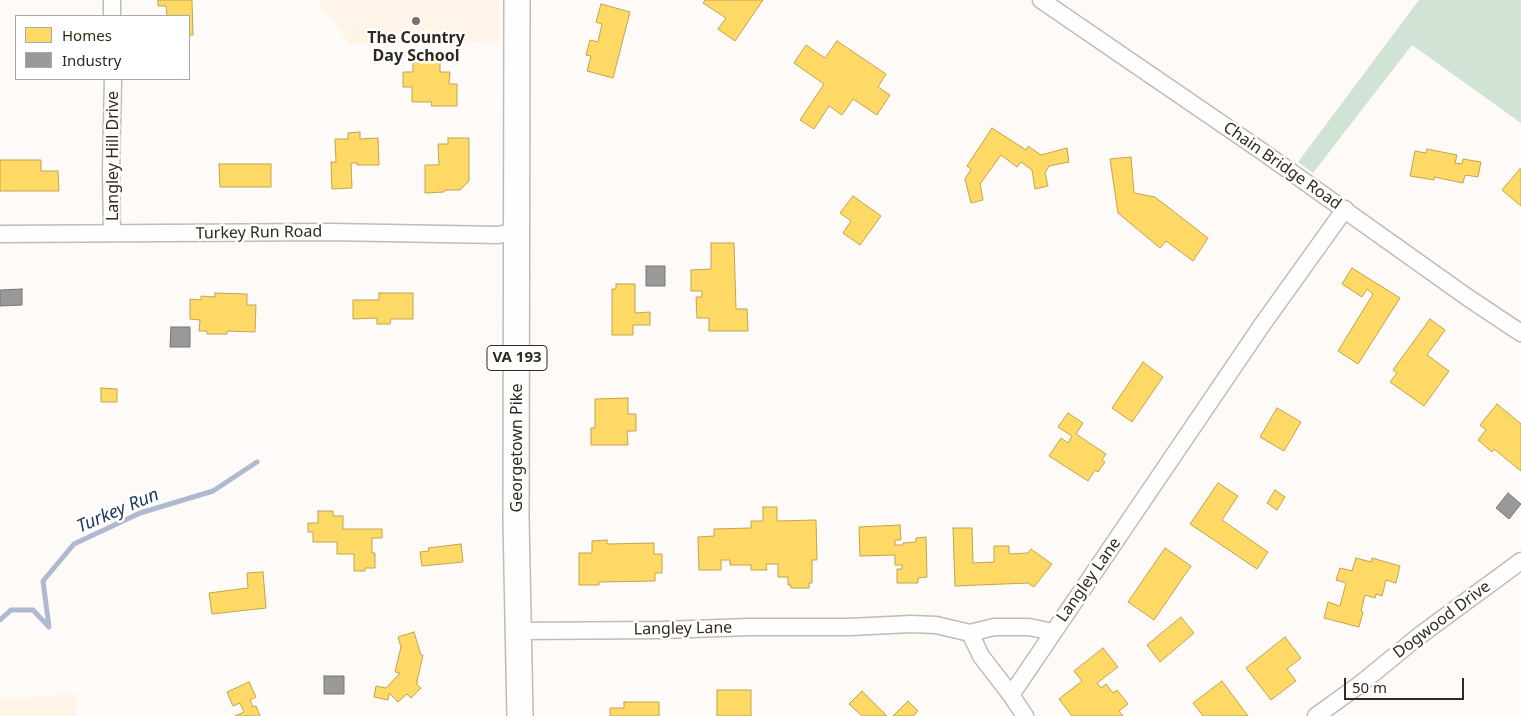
<!DOCTYPE html>
<style>
body{margin:0}
#map{position:relative;width:1521px;height:716px;overflow:hidden;background:#fdfaf7;font-family:"Noto Sans",sans-serif}
canvas{display:block}
.legend{position:absolute;left:15px;top:15px;width:175px;height:65px;box-sizing:border-box;background:#fff;border:1px solid #aca9a5;margin:0;padding:6px 9px;list-style:none;font-size:15px;color:#30291d}
.legend li{display:flex;align-items:center;gap:10px;height:25px}
.legend b{width:25px;border:1px solid #aca9a5}
.scale{position:absolute;left:1344px;top:678px;width:120px;height:22px;box-sizing:border-box;border:2px solid #30291d;border-top:0;padding-left:6px;font-size:15px;line-height:18px;white-space:nowrap;color:#30291d;-webkit-text-stroke:4px #fff;paint-order:stroke}
</style>
<div id="map">
<canvas width="1521" height="716"></canvas>
<ul class="legend">
<li><b style="height:14px;background:#ffd966"></b>Homes</li>
<li><b style="height:14px;background:#999"></b>Industry</li>
</ul>
<div class="scale">50 m</div>
</div>
<script>
const ctx = document.querySelector('canvas').getContext('2d');
ctx.lineJoin = 'round';
function paint(path, color) { ctx.fillStyle = color; ctx.fill(path, 'evenodd'); }
const poly = rows => new Path2D(rows.map(r => 'M' + r).join(''));
function strokePath(path, color, width, dash) { ctx.strokeStyle = color; ctx.lineWidth = width; ctx.lineCap = dash ? 'butt' : 'round'; ctx.setLineDash(dash || []); ctx.stroke(path); }
function label(font, color, halo, rows, align = 'center') {
  ctx.font = font + ' "Noto Sans",sans-serif'; ctx.lineWidth = 5; ctx.setLineDash([]); ctx.textBaseline = 'middle'; ctx.strokeStyle = halo; ctx.fillStyle = color; for (const [text, x, y, turn = 0] of rows) {
    ctx.save(); ctx.translate(x, y); ctx.rotate((+turn || 0) * Math.PI / 180); ctx.textAlign = isNaN(turn) ? turn : align; if (halo) ctx.strokeText(text, 0, 0); ctx.fillText(text, 0, 0); ctx.restore();
  }
}
paint(poly([
 [317,0,500,0,500,42,350,44],
 [76,693,76,716,0,716,0,700]
]), '#fef4e8');
paint(poly([
 [1419,0,1521,0,1521,123,1412,45,1313,173,1298,162]
]), '#d1e3d5');
const homes = poly([
 [158,0,192,0,193,35,189,35,189,16,167,16,166,6,158,6,158,0],
 [705,0,763,0,735,41,718,29,726,18,703,3,705,0],
 [601,4,630,12,613,78,587,71,591,56,586,55,590,40,598,42,602,24,596,22,601,4],
 [837,41,886,74,878,87,890,95,877,115,853,99,842,115,829,106,814,129,800,120,824,84,794,63,806,45,825,58,837,41],
 [413,55,440,56,440,72,450,72,449,84,457,84,457,106,431,106,432,102,412,102,412,87,403,87,403,72,413,72,413,55],
 [992,128,1026,150,1028,146,1041,155,1067,148,1069,162,1049,166,1045,173,1048,186,1035,189,1032,170,1021,162,1017,167,1001,155,980,184,983,200,971,203,965,179,971,169,967,166,992,128],
 [360,132,360,139,378,138,379,165,357,165,357,163,351,163,352,188,332,189,331,162,336,162,335,139,348,139,348,133,360,132],
 [448,138,469,138,469,181,460,190,445,190,444,192,425,193,425,165,439,165,438,144,448,144,448,138],
 [1427,149,1457,155,1455,163,1462,164,1463,159,1481,162,1478,177,1465,175,1463,183,1434,177,1434,180,1410,176,1415,151,1426,153,1427,149],
 [1131,157,1134,193,1155,197,1208,238,1193,261,1166,241,1160,248,1118,213,1110,159,1131,157],
 [0,160,41,160,41,171,58,171,59,191,0,191,0,160],
 [219,164,271,164,271,187,220,187,219,164],
 [1520,169,1521,170,1521,206,1502,190,1520,169],
 [853,196,881,216,860,245,843,233,851,221,840,213,853,196],
 [711,243,734,243,736,309,747,309,748,331,709,331,709,318,697,318,696,297,702,297,702,291,691,291,691,270,711,269,711,243],
 [1352,268,1400,298,1358,364,1338,351,1373,294,1367,289,1362,297,1342,284,1352,268],
 [616,284,635,284,635,313,650,312,650,325,633,325,633,335,612,335,612,289,616,289,616,284],
 [215,293,247,294,247,305,256,305,255,332,227,331,227,334,207,334,207,331,199,331,200,320,190,319,190,299,201,300,201,296,215,297,215,293],
 [379,293,413,293,413,319,391,319,390,324,377,324,377,318,353,319,353,300,379,300,379,293],
 [1430,319,1445,330,1427,355,1449,371,1424,406,1390,382,1397,373,1393,370,1430,319],
 [1143,362,1163,377,1132,422,1112,408,1143,362],
 [101,388,117,389,117,402,101,402,101,388],
 [628,398,628,414,636,414,636,431,627,431,628,445,591,445,591,428,595,428,595,399,628,398],
 [1497,404,1521,424,1521,471,1494,449,1492,452,1478,440,1486,430,1480,425,1497,404],
 [1277,408,1301,422,1284,451,1260,437,1277,408],
 [1068,413,1083,423,1076,434,1106,454,1102,460,1105,462,1098,472,1095,470,1088,481,1049,456,1061,438,1068,443,1072,436,1058,427,1068,413],
 [1218,483,1238,496,1222,520,1268,552,1257,569,1190,524,1218,483],
 [1275,490,1285,497,1277,510,1267,503,1275,490],
 [763,507,777,507,777,521,816,520,817,560,812,560,812,583,809,583,809,588,791,588,791,585,788,585,788,577,778,577,778,564,766,564,767,570,751,570,751,565,730,565,730,560,721,560,721,570,699,570,698,537,714,536,714,529,751,528,751,521,763,521,763,507],
 [318,511,333,511,333,516,343,516,343,529,382,529,382,538,372,538,372,553,375,553,375,568,365,568,365,571,354,571,354,554,337,554,337,542,313,542,313,532,308,532,308,523,318,523,318,511],
 [900,525,901,540,895,540,895,545,903,545,903,543,916,542,916,538,926,537,927,577,918,578,918,583,897,583,897,569,902,569,902,565,895,565,895,555,860,556,859,527,900,525],
 [953,528,972,528,973,563,994,562,994,546,1009,546,1009,554,1028,553,1031,549,1052,564,1034,587,1028,583,955,586,953,528],
 [607,540,607,544,654,543,654,554,662,554,662,573,655,573,655,581,599,582,599,585,579,585,579,553,592,553,592,541,607,540],
 [461,544,463,562,422,566,420,552,429,551,428,548,461,544],
 [1165,548,1191,566,1154,620,1128,602,1165,548],
 [1356,558,1371,562,1372,558,1400,566,1396,583,1386,580,1382,596,1376,594,1375,598,1365,595,1361,611,1363,612,1359,627,1324,618,1328,602,1340,606,1346,583,1336,580,1340,568,1352,571,1356,558],
 [263,572,266,608,212,614,209,593,248,588,247,573,263,572],
 [1181,617,1194,633,1160,662,1147,645,1181,617],
 [414,632,421,655,423,655,417,681,416,680,418,683,416,684,421,688,411,698,407,694,398,702,389,693,388,700,374,697,376,686,386,688,400,673,395,672,401,647,398,637,414,632],
 [1285,637,1301,658,1287,669,1296,681,1271,700,1246,668,1285,637],
 [1103,648,1118,667,1097,683,1101,688,1106,684,1113,693,1117,690,1128,704,1119,711,1123,716,1072,716,1059,699,1082,681,1074,671,1103,648],
 [1222,681,1248,716,1203,716,1193,703,1222,681],
 [249,682,256,697,250,700,253,707,256,706,260,716,235,716,244,712,240,703,233,706,227,692,249,682],
 [717,690,751,690,751,716,717,716,717,690],
 [862,691,887,716,862,716,849,704,862,691],
 [908,701,918,711,913,716,893,716,908,701],
 [624,702,659,702,659,716,610,716,610,708,624,708,624,702]
]);
paint(homes, '#ffd966');
strokePath(homes, '#c1a450', 1);
const industry = poly([
 [646,266,665,266,665,286,646,286,646,266],
 [22,289,22,305,0,306,0,290,22,289],
 [171,327,190,327,190,347,170,347,171,327],
 [1508,493,1521,504,1509,519,1496,508,1508,493],
 [324,676,344,676,344,694,324,694,324,676]
]);
paint(industry, '#999');
strokePath(industry, '#7a7774', 1);
strokePath(poly([
 [0,620,11,610,33,610,49,627,43,581,74,544,140,513,213,491,257,462]
]), '#afbad0', 5);
const street = poly([
 [112,0,112,16],
 [1041,0,1263,152,1467,297,1521,333],
 [112,233,111,170,113,79],
 [0,234,330,232,498,235,517,231],
 [518,631,662,630,749,627,850,627,911,624,936,625,970,633,994,627,1029,627,1053,632],
 [970,633,981,656,1011,695,1025,716],
 [1011,695,1262,325,1345,209],
 [1316,716,1359,685,1419,636,1521,561]
]);
const primary = poly([
 [517,0,516,519,520,716]
]);
strokePath(street, '#c0bbb4', 19);
strokePath(primary, '#c0bbb4', 28);
strokePath(street, '#fffefe', 16);
strokePath(primary, '#fffefe', 25);
for (const [x, y, r, color] of [
 [416,21,5,"#787269"]
]) { const dot = new Path2D(); dot.arc(x, y, r, 0, 2 * Math.PI); ctx.fillStyle = color; ctx.fill(dot); strokePath(dot, '#fff', 2); }
for (const [x, y, w] of [
 [517,358,60]
]) { const box = new Path2D(); box.roundRect(x - w / 2, y - 12.5, w, 25, 4); ctx.fillStyle = '#fff'; ctx.fill(box); strokePath(box, '#30291d', 1); }
label('bold 15px', '#30291d', null, [
 ["VA 193",517,358]
]);
label('bold 16px', '#30291d', '#fff', [
 ["The Country",416,38],
 ["Day School",416,56]
]);
label('16px', '#30291d', '#fff', [
 ["Langley Hill Drive",113,156,-90],
 ["Chain Bridge Road",1282,166,35],
 ["Turkey Run Road",259,233,-1],
 ["Georgetown Pike",517,448,-90],
 ["Langley Lane",1089,580,-55],
 ["Dogwood Drive",1442,620,-37],
 ["Langley Lane",683,629,-1]
]);
label('italic 18px', '#233864', '#fff', [
 ["Turkey Run",118,511,-23]
]);
</script>
